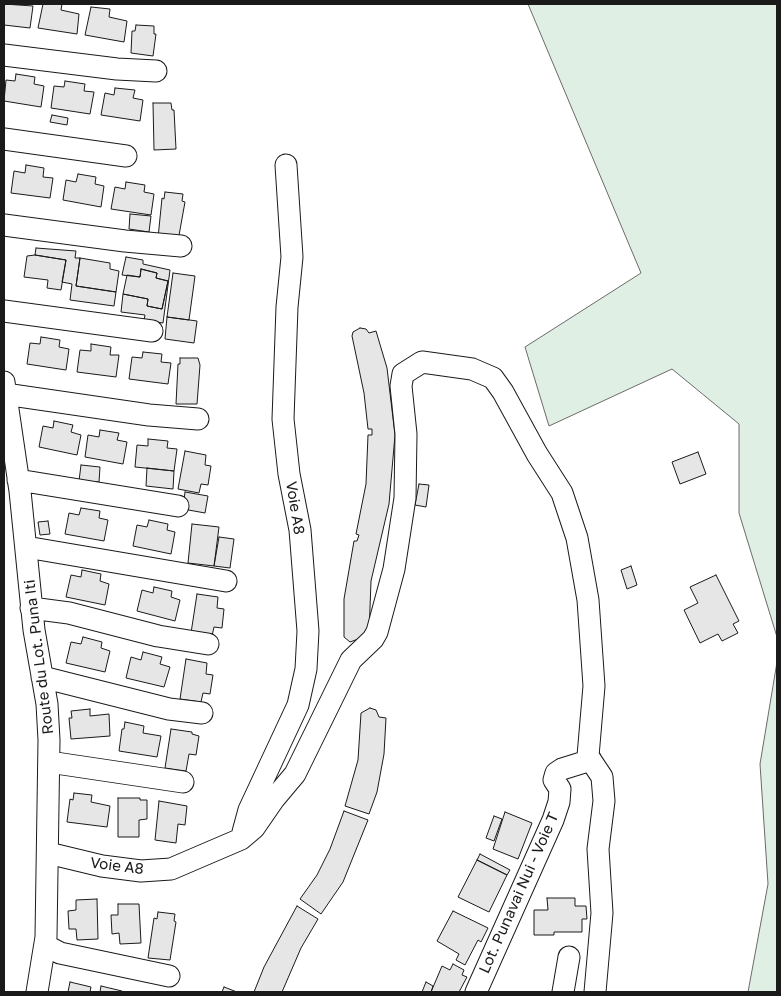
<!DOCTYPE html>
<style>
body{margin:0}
#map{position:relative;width:781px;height:996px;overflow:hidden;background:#fff;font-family:"Golos Text",sans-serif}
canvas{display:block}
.frame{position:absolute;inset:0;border:5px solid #1a1a1a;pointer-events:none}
</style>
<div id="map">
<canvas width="781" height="996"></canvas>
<div class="frame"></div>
</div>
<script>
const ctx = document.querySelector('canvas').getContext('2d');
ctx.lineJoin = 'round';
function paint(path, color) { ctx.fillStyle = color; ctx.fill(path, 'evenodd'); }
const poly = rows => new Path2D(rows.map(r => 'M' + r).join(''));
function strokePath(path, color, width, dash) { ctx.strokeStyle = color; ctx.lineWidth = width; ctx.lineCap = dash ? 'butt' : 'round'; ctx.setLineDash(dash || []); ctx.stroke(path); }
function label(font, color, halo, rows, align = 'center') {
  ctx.font = font + ' "Golos Text",sans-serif'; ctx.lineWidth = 4; ctx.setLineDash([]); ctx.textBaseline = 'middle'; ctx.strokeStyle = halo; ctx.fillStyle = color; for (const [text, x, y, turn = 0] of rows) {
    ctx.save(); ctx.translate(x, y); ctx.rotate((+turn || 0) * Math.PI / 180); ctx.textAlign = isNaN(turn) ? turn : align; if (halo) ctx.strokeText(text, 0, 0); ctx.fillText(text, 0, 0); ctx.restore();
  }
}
const green = poly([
 [528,4,777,4,777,637,739,513,739,424,672,369,549,426,525,347,641,273,528,4],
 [777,662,777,992,748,992,768,884,760,764,777,662]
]);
paint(green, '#e0efe3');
strokePath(green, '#6a6a6a', 1);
const building = poly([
 [4,4,33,6,30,28,4,25,4,4],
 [43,4,62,4,61,10,79,14,77,34,38,28,43,4],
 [91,7,110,9,109,17,127,21,124,42,85,35,91,7],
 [136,25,154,26,154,34,156,34,153,56,131,53,132,31,135,31,136,25],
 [16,74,35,77,34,84,44,86,41,107,4,101,6,80,15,81,16,74],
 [65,81,85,84,84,91,94,92,90,114,51,108,54,86,64,87,65,81],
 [115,88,135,90,133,98,143,100,140,121,101,115,105,93,114,95,115,88],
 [153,103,171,103,172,110,174,110,176,149,154,150,153,103],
 [52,115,68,118,67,125,50,122,52,115],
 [26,165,44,168,43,177,53,178,50,198,11,193,14,171,25,173,26,165],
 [78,174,96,177,95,184,104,186,101,207,63,200,66,180,76,182,78,174],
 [126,182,145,185,144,192,154,194,151,215,111,209,115,187,125,189,126,182],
 [165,192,183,194,182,201,185,202,178,241,158,238,162,198,164,199,165,192],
 [130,214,151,216,149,232,129,229,130,214],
 [36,248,76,251,75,258,80,258,76,286,116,292,114,306,70,300,72,284,62,282,66,260,35,255,36,248],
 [35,255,66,260,61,290,47,288,48,280,24,277,27,256,35,255],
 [126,257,143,260,143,264,170,270,163,323,144,320,145,315,121,312,123,294,148,299,147,306,162,309,168,281,156,278,157,273,141,269,140,277,122,275,126,257],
 [80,258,110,263,110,269,119,271,116,292,76,286,80,258],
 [141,269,157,273,156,278,168,281,162,309,147,306,148,299,123,294,127,275,140,277,141,269],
 [173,273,195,276,189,320,167,317,173,273],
 [167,317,197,321,194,343,165,339,167,317],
 [360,328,366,329,369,333,376,331,387,368,395,435,389,504,371,581,369,635,350,642,344,637,344,599,354,541,357,541,359,535,356,534,366,484,368,435,372,435,372,429,368,429,364,393,352,336,353,332,360,328],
 [41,337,60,340,59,347,69,349,66,370,27,364,30,343,40,344,41,337],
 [91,344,111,347,110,355,119,355,116,377,77,372,80,350,91,351,91,344],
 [143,352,162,354,161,362,171,363,168,384,129,379,132,357,142,358,143,352],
 [180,358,198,358,200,365,197,404,176,404,178,364,180,364,180,358],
 [54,421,73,425,71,432,81,435,77,455,39,447,43,426,53,428,54,421],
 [100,430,119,433,117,440,127,442,123,464,85,457,88,435,99,437,100,430],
 [148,439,168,441,167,448,177,449,174,471,135,467,137,445,148,446,148,439],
 [185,451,206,455,205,465,211,466,208,485,201,484,199,493,178,489,185,451],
 [698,452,706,474,680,484,672,462,698,452],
 [81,465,100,467,99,482,79,481,81,465],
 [147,468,174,471,173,489,146,486,147,468],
 [419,484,429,485,426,507,415,505,419,484],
 [185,492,208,496,205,513,183,509,185,492],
 [81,508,100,511,99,518,108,520,104,541,65,534,69,513,79,515,81,508],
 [149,520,168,524,167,530,175,532,171,554,133,546,137,525,147,527,149,520],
 [48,521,50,534,40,535,38,522,48,521],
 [192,524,219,527,214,566,188,563,192,524],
 [219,537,234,539,230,568,214,566,219,537],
 [631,566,637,585,627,589,621,570,631,566],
 [82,570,101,574,100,581,109,584,105,605,66,597,71,575,81,577,82,570],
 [716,575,739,621,733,624,738,633,722,641,718,634,700,643,684,610,698,603,690,587,716,575],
 [154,587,172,591,171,597,180,600,175,621,137,611,142,590,153,593,154,587],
 [197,594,218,597,217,608,224,609,222,628,214,627,212,636,191,633,197,594],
 [83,637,102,642,101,648,110,651,105,672,66,663,71,642,81,644,83,637],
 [143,652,162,657,160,664,170,667,164,687,126,678,131,657,141,660,143,652],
 [186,659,207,663,206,674,213,675,210,694,203,693,201,702,180,699,186,659],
 [370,708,376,710,379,717,386,718,384,754,377,792,369,814,345,806,358,760,361,713,370,708],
 [90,709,90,716,109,714,110,736,71,739,69,718,72,718,71,711,90,709],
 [125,722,144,726,143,733,161,736,157,757,119,751,122,729,124,729,125,722],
 [171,729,192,732,192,734,199,736,196,755,189,754,186,771,165,768,171,729],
 [74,793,92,795,91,802,110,806,107,827,67,822,70,799,73,800,74,793],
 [118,798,140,798,140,800,147,800,147,819,139,820,139,837,118,837,118,798],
 [159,801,187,806,185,825,178,824,176,843,155,840,159,801],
 [344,811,368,820,343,882,321,914,300,899,317,875,330,849,344,811],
 [505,812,532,823,518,859,493,849,505,812],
 [494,816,502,819,494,841,486,838,494,816],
 [480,854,510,870,507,875,477,860,480,854],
 [477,860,507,875,489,912,458,897,477,860],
 [547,898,575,898,575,906,586,906,587,919,582,919,582,932,554,932,554,935,534,935,534,910,548,910,547,898],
 [97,899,98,939,77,940,76,929,69,929,68,911,76,910,76,900,97,899],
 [118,904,139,904,141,943,120,944,119,933,112,934,111,915,118,915,118,904],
 [297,906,318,919,301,948,282,992,254,992,264,967,297,906],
 [453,911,488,928,481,942,478,940,465,965,456,960,459,954,437,941,453,911],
 [158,912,175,914,174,921,176,922,170,960,148,958,154,918,157,919,158,912],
 [453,964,464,970,462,975,467,977,459,992,431,992,442,966,450,970,453,964],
 [70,982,91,987,90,992,68,992,70,982],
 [426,982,433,986,431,992,422,992,426,982],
 [101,986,122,991,122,992,100,992,101,986],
 [224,987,237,992,222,992,224,987]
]);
paint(building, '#e6e6e6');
strokePath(building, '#1a1a1a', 1);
const minor = poly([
 [4,55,117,69,156,71],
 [4,139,126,156],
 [4,225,125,241,181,246],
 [4,311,152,331],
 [4,382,20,491,34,630,47,704,49,740,46,937,37,992],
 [5,394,149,415,198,419],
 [18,480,178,506],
 [26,547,226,581],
 [31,608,69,613,158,636,208,644],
 [42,677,169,709,202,713],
 [49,762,183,782],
 [243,832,249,810,298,705,306,669,308,631,300,530,289,474,283,419,287,307,292,257,286,165],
 [48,853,102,866,141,871,171,869,241,839,254,828,274,799,295,774,351,660,373,639,377,632,394,569,405,498,406,434,401,386,403,374,422,362,472,369,493,378,503,392,537,454,562,493,577,538,588,600,594,686,588,756,602,777,604,801,598,849,602,913,595,992],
 [45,945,60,953,169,976],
 [476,992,553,820,559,802,560,789,554,780,556,773,562,769,591,760],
 [563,992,569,957]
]);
strokePath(minor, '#1a1a1a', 23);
strokePath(minor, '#fff', 21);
label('15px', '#1a1a1a', '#fff', [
 ["Voie A8",295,508,81],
 ["Route du Lot. Puna Iti",39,657,-97],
 ["Voie A8",117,866,7],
 ["Lot. Punavai Nui - Voie T",519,893,-66]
]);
</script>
